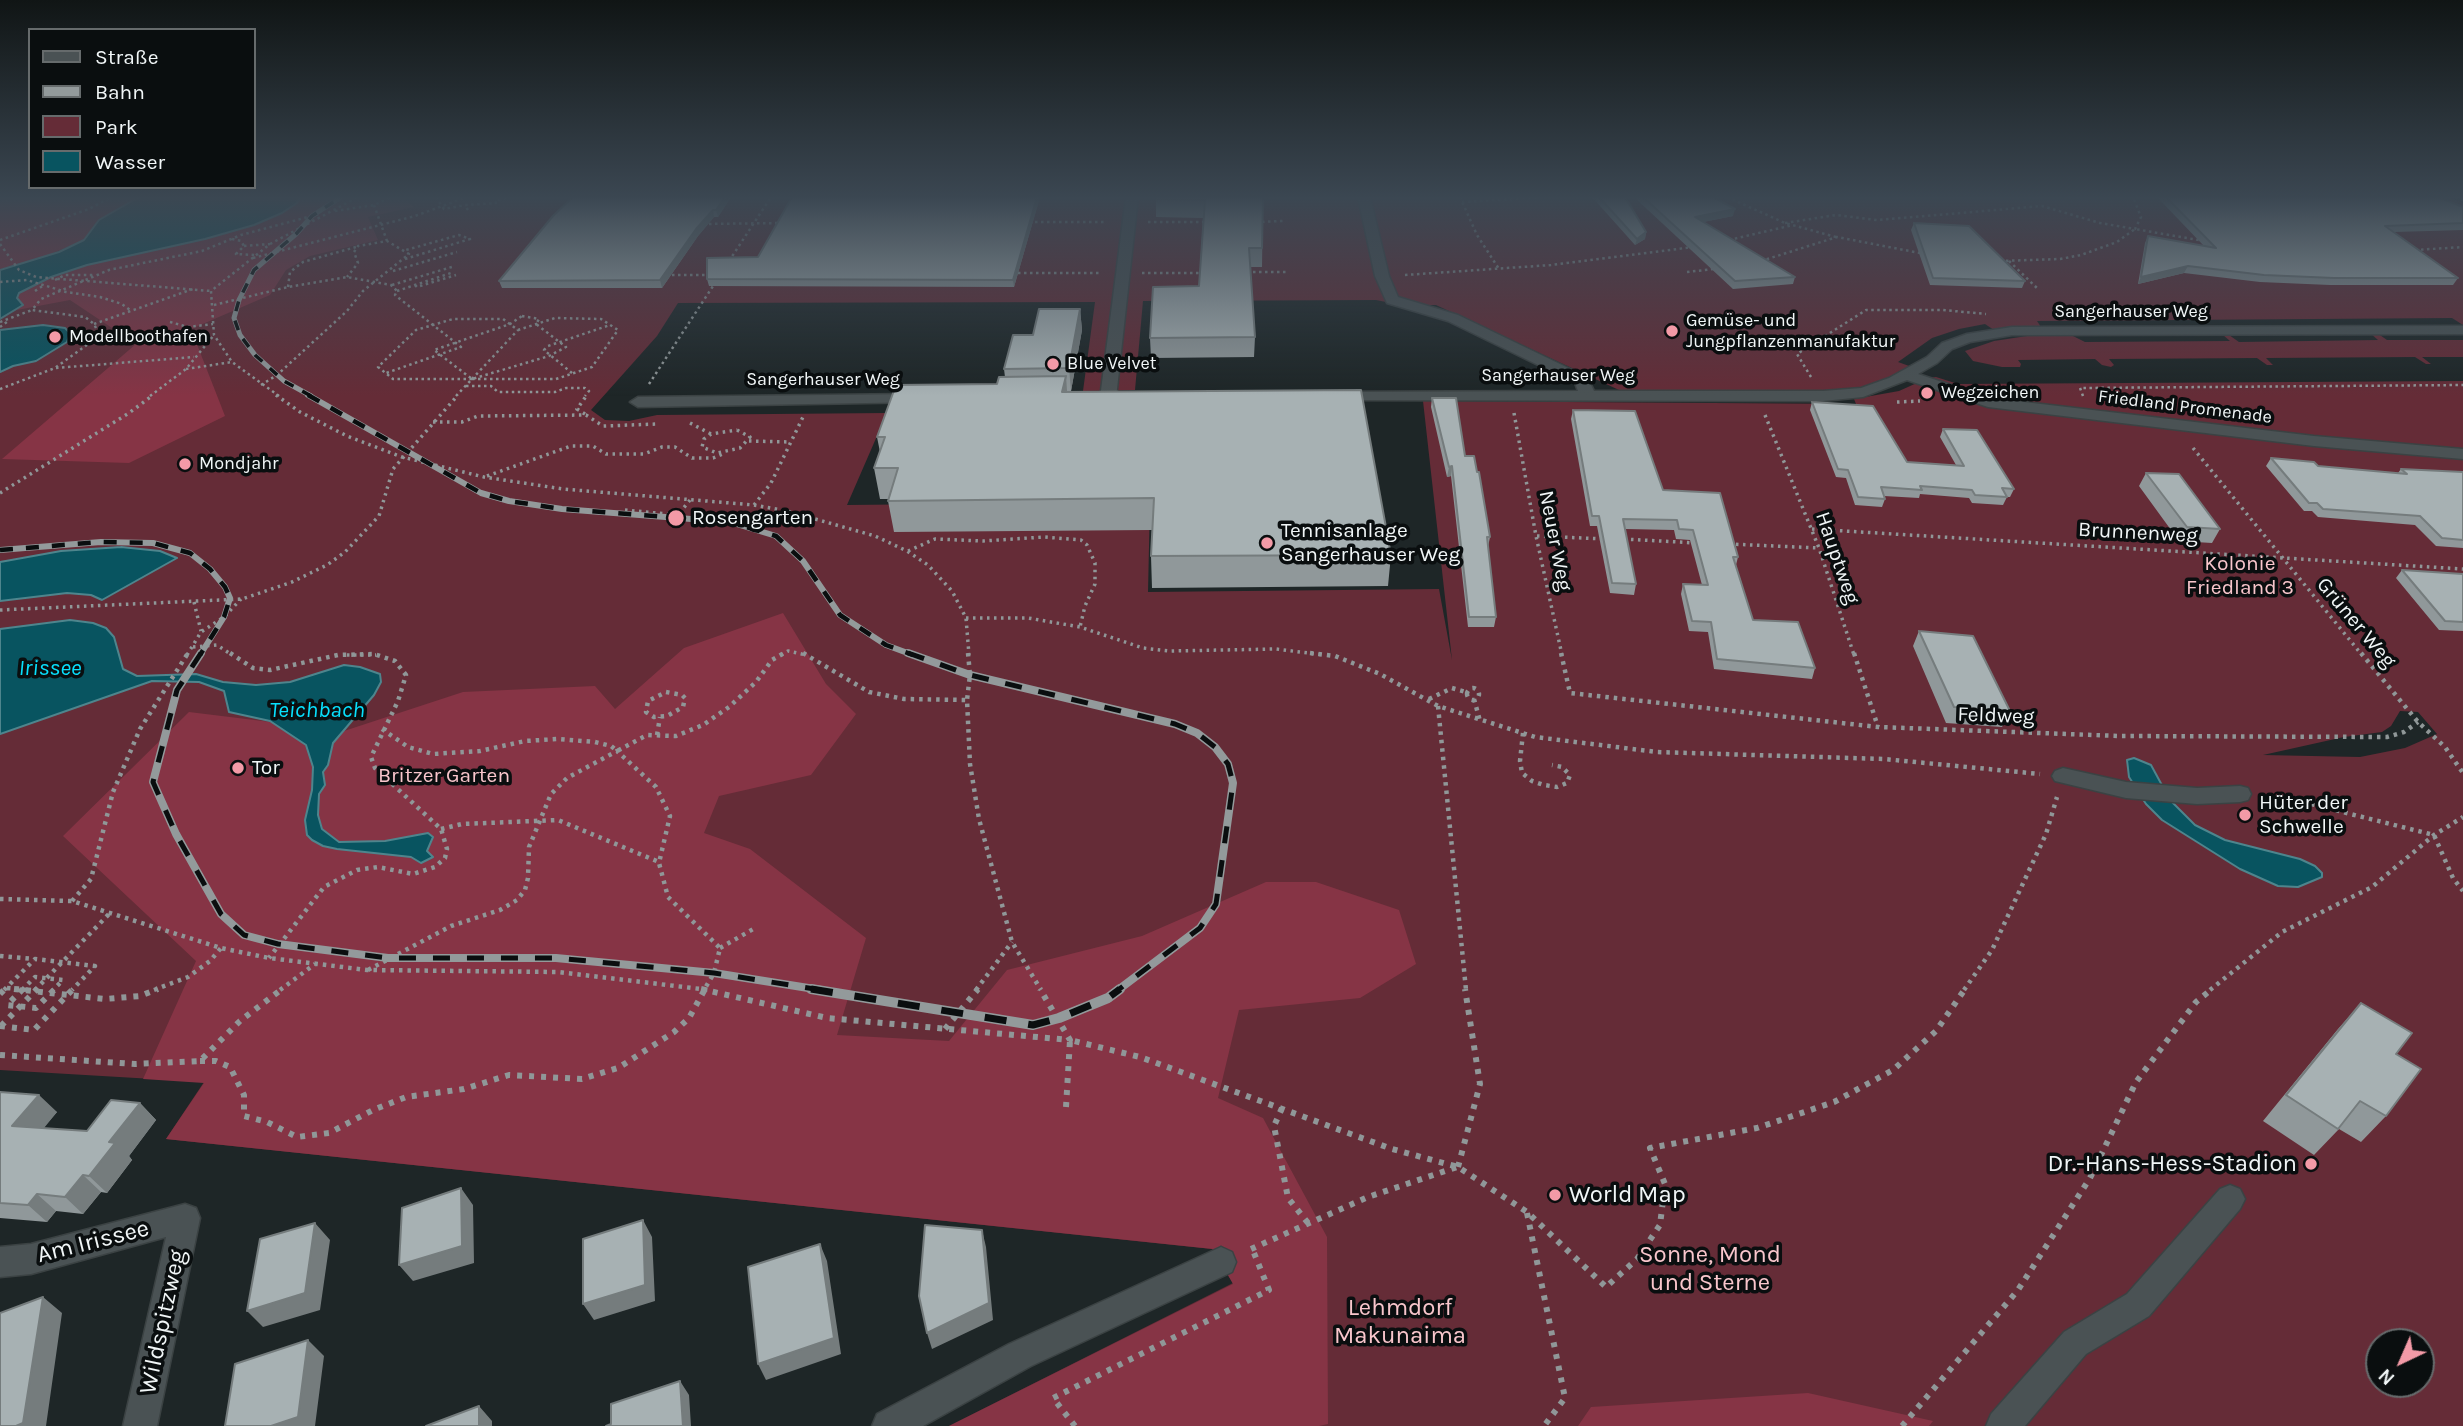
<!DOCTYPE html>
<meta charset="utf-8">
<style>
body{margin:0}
#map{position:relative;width:2463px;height:1426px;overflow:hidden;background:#1e2627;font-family:Karla,sans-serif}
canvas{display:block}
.legend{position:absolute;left:28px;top:28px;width:228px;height:161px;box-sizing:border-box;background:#0a0e0f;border:2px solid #666b6c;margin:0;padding:9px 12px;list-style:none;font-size:21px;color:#f1f6f7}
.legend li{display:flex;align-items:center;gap:14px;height:35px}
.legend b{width:35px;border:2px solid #666b6c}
.north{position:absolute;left:2365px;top:1328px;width:70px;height:70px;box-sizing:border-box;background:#0a0e0f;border:2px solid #666b6c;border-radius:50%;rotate:224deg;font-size:19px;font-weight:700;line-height:28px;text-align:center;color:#f1f6f7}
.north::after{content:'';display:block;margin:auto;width:24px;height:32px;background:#f39aa7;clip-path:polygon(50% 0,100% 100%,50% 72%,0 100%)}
</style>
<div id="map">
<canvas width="2463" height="1426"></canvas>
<ul class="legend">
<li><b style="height:9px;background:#4a5254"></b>Straße</li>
<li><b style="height:9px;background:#939a9b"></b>Bahn</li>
<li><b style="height:19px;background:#652c37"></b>Park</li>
<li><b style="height:19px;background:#085460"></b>Wasser</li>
</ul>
<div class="north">N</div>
</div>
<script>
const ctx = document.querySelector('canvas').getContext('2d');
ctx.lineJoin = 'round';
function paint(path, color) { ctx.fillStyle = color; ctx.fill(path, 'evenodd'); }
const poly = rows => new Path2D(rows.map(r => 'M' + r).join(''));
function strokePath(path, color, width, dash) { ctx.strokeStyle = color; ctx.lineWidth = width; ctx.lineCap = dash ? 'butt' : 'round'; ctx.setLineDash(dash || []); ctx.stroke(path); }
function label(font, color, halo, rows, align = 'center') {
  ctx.font = font + ' Karla,sans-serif'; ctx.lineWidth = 7; ctx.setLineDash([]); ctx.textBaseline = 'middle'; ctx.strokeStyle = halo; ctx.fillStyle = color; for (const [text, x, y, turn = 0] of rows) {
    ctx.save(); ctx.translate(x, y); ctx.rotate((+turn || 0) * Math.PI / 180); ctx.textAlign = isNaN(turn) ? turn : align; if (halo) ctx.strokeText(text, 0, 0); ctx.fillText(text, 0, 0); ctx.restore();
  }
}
paint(poly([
 [0,197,2448,197,2463,203,2463,325,2452,318,2037,321,2041,327,1994,330,1985,324,1959,329,1932,338,1898,362,1912,367,1878,384,1858,388,1826,391,1619,390,1436,305,1401,305,1376,300,1143,301,1135,390,1083,391,1095,302,678,303,657,336,591,410,605,420,629,421,657,415,887,413,847,505,1150,502,1148,592,1439,589,1452,660,1423,401,1856,404,1854,399,1899,391,1928,378,1936,377,1958,384,2463,381,2463,1426,949,1426,1233,1283,1212,1249,166,1139,204,1082,0,1070],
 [2400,711,2418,712,2437,734,2405,748,2360,757,2263,755,2344,737,2382,732,2391,726],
 [2379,1342,2421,1342,2421,1384,2379,1384],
 [2370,333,2377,333,2387,340,2463,340,2463,357,2422,357,2431,364,2426,364,2415,357,2266,358,2273,365,2267,365,2257,358,2109,359,2114,365,2111,367,2102,365,2095,359,2018,360,2021,364,2020,367,2002,367,1973,361,1965,351,1994,341,2027,336,2073,336,2085,342,2230,341,2223,335,2229,335,2239,342,2378,340]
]), '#652c37');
paint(poly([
 [0,197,133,197,135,199,99,220,84,240,29,263,0,269],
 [300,197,402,197,414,207,368,217,378,240,310,256,286,270,270,295,191,329,225,416,129,463,2,459,136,344,70,300,17,310,23,305,17,298,19,293,51,277,87,265,205,239,254,225,282,213],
 [783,613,826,684,856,714,811,775,719,796,704,833,750,849,866,938,837,1035,949,1041,1007,970,1142,936,1266,882,1316,882,1399,910,1416,964,1360,998,1239,1010,1218,1098,1263,1118,1327,1237,1328,1424,1319,1426,949,1426,1233,1284,1213,1249,166,1139,204,1083,143,1079,196,961,63,836,189,712,344,731,463,692,595,686,615,709,684,648],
 [1808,1393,1933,1421,1929,1426,1578,1426,1591,1407]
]), '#863445');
const water = poly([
 [139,197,300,197,297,203,282,213,254,225,205,239,87,265,51,277,19,293,17,298,23,305,0,319,0,270,59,252,84,240,99,220,139,197],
 [43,325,65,328,70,333,67,342,36,361,13,366,0,372,0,330,43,325],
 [121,547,160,551,177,558,102,600,91,595,67,593,0,601,0,562,61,551,121,547],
 [70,620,93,623,106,628,114,637,123,669,137,676,196,674,223,682,256,685,290,682,344,665,360,667,380,674,381,682,374,695,333,743,328,765,323,772,325,785,319,794,318,815,322,829,339,842,385,841,428,833,433,837,427,851,433,857,421,863,411,857,337,849,323,846,312,840,307,835,305,820,312,790,313,767,306,745,270,721,229,712,224,691,199,682,152,681,0,734,0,629,70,620],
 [2134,758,2151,765,2170,800,2195,825,2225,840,2300,859,2315,866,2322,873,2322,877,2298,887,2278,886,2240,869,2162,820,2146,804,2129,777,2127,760,2134,758]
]);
paint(water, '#085460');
strokePath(water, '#4e858d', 2);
const minor = poly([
 [1126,197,1138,197,1116,398,1108,403,1100,398,1126,197],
 [1358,197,1370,197,1389,276,1398,297,1458,315,1587,377,1594,391,1823,391,1861,388,1889,378,1927,357,1942,343,1967,334,2012,327,2463,326,2463,334,2012,335,1970,342,1952,349,1937,363,1918,374,1990,398,2314,436,2463,449,2463,459,2314,446,1988,407,1907,380,1863,397,1823,401,1332,400,1324,395,1327,392,1578,391,1575,383,1448,321,1387,303,1375,276,1358,197],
 [919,394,927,399,924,402,638,407,630,402,638,397,919,394],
 [2063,768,2126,782,2197,788,2240,786,2248,788,2251,794,2248,800,2240,802,2197,804,2126,798,2055,781,2052,776,2055,771,2063,768],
 [2230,1185,2240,1189,2245,1199,2240,1209,2149,1316,2086,1354,2025,1426,1986,1426,1991,1414,2064,1332,2127,1294,2220,1189,2230,1185],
 [185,1204,196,1208,200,1218,157,1426,123,1426,166,1237,31,1274,0,1277,0,1247,31,1244,185,1204],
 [1221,1247,1232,1252,1236,1262,1232,1272,1031,1366,923,1426,872,1426,877,1414,1009,1344,1221,1247]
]);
strokePath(minor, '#3b4243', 3);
strokePath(poly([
 [436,197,444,209,465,205],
 [519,197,536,197],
 [1460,197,1477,235,1499,269],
 [1727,197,1785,223,1836,237],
 [2455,197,2463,200],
 [1462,202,1548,197],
 [374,205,387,241],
 [468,210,465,205,496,203,495,201,511,197],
 [335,211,374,205,392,197],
 [1029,222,1107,222],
 [1148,222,1209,222],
 [1256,222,1283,221],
 [1785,223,1836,215,1877,220,2042,206,2100,223,2135,229,2141,217,2133,197],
 [703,224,782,223],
 [232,239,241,241,244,246,236,254,255,255],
 [0,240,89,209,111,197],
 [1729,240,1793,225],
 [0,244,19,270,36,277,211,291],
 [244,246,270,244],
 [2415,250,2463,247],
 [253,258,415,216,467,197],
 [405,259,470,239,459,235,406,250],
 [729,261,771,197],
 [1761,261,1837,237,1925,254],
 [2000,261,2060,259,2081,255,2117,242,2135,229,2204,241],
 [2009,261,2038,289],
 [393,271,457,252],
 [1247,272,1288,272],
 [1687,272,1714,269],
 [1012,273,1102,273],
 [1142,273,1203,273],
 [666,275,710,275],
 [1405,275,1551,265,1693,247],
 [55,280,65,275,94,275],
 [0,282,27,280,66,292,100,297,122,304,130,310],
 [392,285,455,266],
 [415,285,417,287,456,275],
 [288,287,290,272,303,262,356,247],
 [35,291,44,285],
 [397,291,451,273],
 [214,305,288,287,347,277,391,285,397,291,395,295,461,347,386,373],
 [522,316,539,319,536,324,566,347,549,356,472,379,434,350,510,324,522,316],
 [0,322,32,310],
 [170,322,188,327,213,324],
 [94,324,193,289],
 [0,327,8,321],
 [56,368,194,357],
 [186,369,232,362],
 [572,373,544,350,548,346,610,325],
 [1811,377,1797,354,1866,310,1943,310,1986,314],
 [472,379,556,379,592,367,618,330,601,319,555,318,518,330],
 [472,379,393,379,378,367,416,330,453,319,503,319,518,330],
 [472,379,518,330],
 [649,384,715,283],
 [261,385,277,375,347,311,363,291,409,254,387,241,358,246,354,252,358,263,347,277],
 [466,386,491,386,498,392,555,392,566,388,585,388,589,391,585,396],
 [0,389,55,368,91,342,98,332,94,324,85,317,32,310,41,299,109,270,202,251,241,235,319,214],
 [150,396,186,369,214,335],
 [279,396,232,362,214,335,211,291,270,244,358,197],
 [456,396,472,379],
 [2083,396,2080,388,2463,385]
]), '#909798', 2.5, [2.5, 3.5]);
strokePath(poly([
 [276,395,300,412,347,436,402,457,484,477,563,489,754,505,787,511,875,536,907,551,928,565,952,591,966,618,969,655],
 [1897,402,1920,401],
 [1514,413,1536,536,1562,655],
 [585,414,577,409,587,395],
 [1765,415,1819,548,1854,655],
 [433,422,462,422,478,416,586,415,603,426,658,424],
 [690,423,711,434],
 [737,430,750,437,740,448,717,453,702,447,704,439,711,434,737,430],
 [749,441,790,442],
 [2193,448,2362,655],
 [487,476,571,446,593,446,606,454,644,454,662,447,675,447,692,458,713,458,725,453],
 [0,493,129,413,153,395],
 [754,505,771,483,803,417],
 [625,510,678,515,690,500],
 [1812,529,2463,569],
 [1537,536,1605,539],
 [1624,539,1696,543],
 [1729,544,1819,548],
 [908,551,935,539,983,541,1044,537,1081,540,1087,545,1095,563,1095,584,1085,606,1080,627],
 [194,602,201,631],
 [0,610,242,599,292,582,327,565,345,552,379,516,393,469,458,395],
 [966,618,1028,618,1080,627,1143,648,1169,651,1276,649,1324,655],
 [193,647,217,645,232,655],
 [187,655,201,632,224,617,241,599],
 [347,655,376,655],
 [781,655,788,651,806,655]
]), '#909798', 3.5, [2.5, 4.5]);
strokePath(poly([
 [230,653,253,668,270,670,338,655,374,654,395,661,406,675,398,701,371,757,375,768,441,829,447,849,445,858,435,867,413,874,378,867,357,870,324,887,269,958],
 [803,653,869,692,904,699,967,700],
 [968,653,970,675,967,700,970,764,979,819,1012,942,1041,990],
 [1310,653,1335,656,1380,674,1438,706,1535,737,1657,752,1884,759,2040,774],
 [1561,653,1570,693,1878,727,2120,736,2387,737,2404,732,2418,722],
 [1854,653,1878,727],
 [2361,653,2418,722,2445,747,2463,773],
 '1467 694a6 6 0 1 1 12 0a6 6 0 1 1-12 0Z',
 [666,692,682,695,685,698,683,707,667,716,654,717,646,712,648,701,666,692],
 [1429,699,1452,688,1466,692],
 [1474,699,1480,721],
 [1438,706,1466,990],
 [382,729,408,747,433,754,480,751,525,741,558,739,595,742,611,746,617,751,647,735,676,736,703,725,729,707,756,682,772,660,784,653],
 [1523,733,1520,761,1522,773,1532,781,1544,785,1557,787,1567,783,1570,775,1562,767,1552,765],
 [657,735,660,717],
 [2261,796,2287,798,2434,835,2453,878,2463,891],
 [441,829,462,824,558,820,659,862],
 [0,899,72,901,221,948,269,958,367,970,558,972,709,990],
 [72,901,91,879,113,792,140,729,188,653],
 [720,948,755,928],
 [0,956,34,959],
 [368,970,451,926,500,910,517,900,525,890,528,878,529,847,551,794,567,778,617,751,656,787,670,816,659,863,668,897,720,948,714,973,704,990],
 [7,988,29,990],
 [4,990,35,959,95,966,72,990],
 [22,990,35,977,63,980,53,990],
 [35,990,111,912],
 [154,990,188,977,210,961,221,948],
 [280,990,315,964],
 [976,990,1012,942],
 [1964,990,1992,950,2046,834,2057,797],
 [2210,990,2282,932,2372,887,2434,835,2463,817]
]), '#909798', 4.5, [3.5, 5]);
strokePath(poly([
 [14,989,105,999,140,996,158,989],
 [23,989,7,1005,36,1008,55,989],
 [701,989,827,1018,1070,1040,1040,989],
 [0,994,5,989],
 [0,1026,34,1030,73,989],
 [1,1026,37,989],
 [945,1029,978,989],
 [0,1055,135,1064,200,1061,240,1021,282,989],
 [200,1061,216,1061,230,1067,244,1095,244,1116,267,1122,297,1137,329,1133,373,1110,406,1097,464,1089,509,1075,582,1079,618,1068,674,1032,689,1018,705,989],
 [1066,1107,1070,1040,1140,1057,1392,1149,1458,1167,1527,1212,1606,1287,1637,1259,1660,1225,1665,1184,1650,1148,1757,1128,1834,1102,1893,1070,1936,1031,1965,989],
 [1282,1108,1274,1126,1288,1198,1308,1223],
 [1458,1167,1480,1084,1465,989],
 [1527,1213,1565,1398,1544,1426],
 [1251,1249,1368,1197,1457,1167],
 [1075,1426,1053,1398,1269,1290,1252,1248],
 [1902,1426,2018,1290,2090,1178,2136,1082,2196,1002,2212,989]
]), '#909798', 6, [5, 7]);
paint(minor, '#4a5254');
const railFar3 = poly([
 [311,396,284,381,255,355,240,335,234,318,239,300,254,270,296,234,312,216,341,197]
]);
const railFar2 = poly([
 [308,395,481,493,509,501,562,509,730,522,776,536,803,561,840,615,886,645,913,655],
 [0,550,101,542,153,543,190,553,210,569,225,587,230,598,224,617,200,655]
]);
const railFar1 = poly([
 [201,653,177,690,153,782,176,834,221,914,244,935,278,944,388,958,556,958,714,973,821,990],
 [908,653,970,675,1175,724,1197,733,1215,747,1228,764,1233,783,1216,904,1200,928,1118,990]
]);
const rail = poly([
 [811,989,1033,1025,1059,1018,1108,998,1120,989]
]);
strokePath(railFar3, '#939a9b', 5);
strokePath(railFar2, '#939a9b', 6);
strokePath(railFar1, '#939a9b', 8);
strokePath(rail, '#939a9b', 10);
strokePath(railFar3, '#0a0e0f', 3.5, [10]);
strokePath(railFar2, '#0a0e0f', 4.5, [13]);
strokePath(railFar1, '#0a0e0f', 5, [17]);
strokePath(rail, '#0a0e0f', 7, [22]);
paint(poly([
 [731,197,718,217,714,217,698,236,662,288,502,288,499,281],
 [792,197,1040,197,1014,287,709,286,707,279,758,257],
 [1263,197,1262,267,1250,267,1255,337,1254,357,1151,358,1150,338,1199,286,1203,218,1156,217,1156,199],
 [1592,197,1625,197,1646,232,1645,239,1635,245],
 [1634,197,1713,197,1733,216,1703,222,1795,277,1793,284,1733,289],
 [2157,197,2438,197,2463,207,2463,230,2394,232,2458,278,2453,285,2330,285,2260,282,2184,273,2138,284,2145,243,2148,236,2204,246],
 [1914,223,2025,281,2022,288,1930,285,1911,230],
 [1080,309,1082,330,1071,391,1067,391,1067,392,1391,555,1388,586,1152,588,1151,556,1152,530,894,532,888,501,888,499,880,499,874,468,880,452,877,437,997,384,1005,377,1004,369,1033,335],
 [1432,398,1465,456,1490,537,1488,547,1496,617,1494,627,1468,627,1451,476,1447,477,1431,407],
 [1812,402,1907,462,1956,465,1940,437,1943,429,2014,489,2010,497,2007,497,2003,505,1972,503,1969,498,1920,494,1919,498,1884,496,1885,499,1882,507,1855,505,1846,478,1836,477,1810,410],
 [1573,410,1738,557,1736,565,1753,620,1815,668,1812,679,1714,669,1708,632,1689,631,1681,594,1683,584,1702,585,1690,540,1676,539,1674,530,1625,529,1636,584,1634,595,1610,593,1597,526,1590,526,1571,419],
 [2271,458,2318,466,2398,473,2401,469,2463,472,2463,548,2436,546,2415,525,2318,517,2312,511,2304,511,2266,466],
 [2146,473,2220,529,2212,543,2179,541,2139,486],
 [2402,570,2463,574,2463,631,2439,630,2396,578],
 [1919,631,2010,711,2002,727,1946,723,1913,646],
 [2361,1003,2396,1054,2386,1116,2361,1142,2339,1129,2314,1155,2263,1121,2338,1029],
 [0,1092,57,1112,43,1128,87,1131,140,1103,156,1120,129,1156,132,1160,107,1193,101,1192,83,1214,56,1211,47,1222,0,1218]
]), '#90989a');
paint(poly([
 [725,197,731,197,718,217,716,210],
 [1037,197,1040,197,1014,287,1013,280],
 [1735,209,1733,216,1693,224,1695,217],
 [713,210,714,217,698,236,662,288,660,280,696,229],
 [1646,232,1645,239,1635,245,1637,239],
 [2188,266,2184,273,2138,284,2141,277],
 [1080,309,1082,330,1071,391,1069,368],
 [1066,376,1068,405,1062,392],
 [1452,466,1451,476,1447,477,1449,467],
 [39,1095,57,1112,31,1144,12,1126],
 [140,1103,156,1120,129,1156,132,1160,107,1193,89,1176,109,1142],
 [83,1175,101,1192,83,1214,65,1197],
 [461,1188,473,1205,474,1263,413,1281,399,1265],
 [37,1194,56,1211,47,1222,28,1205],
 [643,1220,652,1237,655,1301,594,1320,583,1304],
 [315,1223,330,1240,320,1310,263,1327,247,1311],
 [982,1230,986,1247,993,1320,932,1349,927,1333],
 [820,1244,827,1261,841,1354,766,1380,758,1364],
 [43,1297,62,1313,46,1426,16,1426],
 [308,1340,324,1356,315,1426,271,1426],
 [680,1381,689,1395,691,1426,683,1426],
 [479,1406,492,1421,492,1426,479,1426]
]), '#757c7d');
const building = poly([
 [573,197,725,197,716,210,713,210,696,229,660,280,499,281,553,216,573,197],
 [792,197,1037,197,1013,280,707,279,707,258,758,257,792,197],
 [1156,197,1263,197,1262,248,1249,248,1255,337,1150,338,1153,287,1199,286,1205,200,1156,199,1156,197],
 [1599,197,1625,197,1646,232,1637,239,1599,197],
 [1643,197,1713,197,1735,209,1695,217,1795,277,1735,281,1643,197],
 [2166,197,2438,197,2463,207,2463,223,2385,226,2458,278,2334,278,2264,275,2188,266,2141,277,2148,236,2216,248,2166,197],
 [1914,223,1969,226,2025,281,1933,278,1914,223],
 [1039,309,1080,309,1069,368,1004,369,1013,335,1033,335,1039,309],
 [1066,376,1062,392,1361,390,1391,555,1151,556,1154,498,888,501,898,468,874,468,885,437,877,437,896,385,997,384,999,377,1066,376],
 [1432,398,1456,398,1465,456,1474,456,1477,472,1479,472,1490,537,1487,537,1496,617,1469,617,1452,466,1449,467,1432,398],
 [1812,402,1873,406,1907,462,1964,466,1943,429,1977,430,2014,489,2002,488,2007,497,1975,495,1972,490,1920,486,1922,490,1881,487,1885,499,1858,497,1848,470,1838,469,1812,402],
 [1573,410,1635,411,1663,490,1720,493,1738,557,1733,557,1753,620,1798,622,1815,668,1717,659,1711,622,1692,621,1683,584,1708,585,1693,530,1679,529,1677,520,1623,519,1636,584,1612,583,1599,516,1592,516,1573,410],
 [2271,458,2314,462,2318,466,2407,474,2401,469,2463,472,2463,540,2442,538,2420,516,2323,509,2317,503,2309,503,2271,458],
 [2146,473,2179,474,2220,529,2187,527,2146,473],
 [2402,570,2463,574,2463,622,2445,621,2402,570],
 [1919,631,1973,636,2010,711,1954,707,1919,631],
 [2361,1003,2412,1033,2396,1054,2421,1069,2386,1116,2360,1101,2338,1129,2286,1095,2361,1003],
 [0,1092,39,1095,12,1126,87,1131,111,1100,140,1103,109,1142,115,1143,89,1176,83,1175,65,1197,37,1194,28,1205,0,1203,0,1092],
 [461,1188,462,1246,399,1265,402,1208,461,1188],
 [643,1220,645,1285,583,1304,583,1239,643,1220],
 [315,1223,305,1293,247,1311,260,1239,315,1223],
 [925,1225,982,1230,989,1303,927,1333,919,1296,925,1225],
 [820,1244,834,1338,758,1364,748,1267,820,1244],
 [43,1297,23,1423,16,1426,0,1426,0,1313,43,1297],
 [308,1340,298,1417,271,1426,225,1426,235,1364,308,1340],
 [680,1381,683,1426,606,1426,611,1424,611,1404,680,1381],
 [479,1406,479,1426,426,1426,479,1406]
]);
paint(building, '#a7b1b3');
strokePath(building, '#757c7d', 2);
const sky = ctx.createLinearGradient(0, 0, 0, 396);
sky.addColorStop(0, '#101515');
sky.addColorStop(0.5, '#3b4752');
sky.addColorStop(1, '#3b475200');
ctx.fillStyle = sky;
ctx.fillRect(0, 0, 2463, 396);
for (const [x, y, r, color] of [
 [1672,331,7,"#f39aa7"],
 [55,337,7,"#f39aa7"],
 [1053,364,7,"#f39aa7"],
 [1927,393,7,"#f39aa7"],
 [185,464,7,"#f39aa7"],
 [676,518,9,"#f39aa7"],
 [1267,543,7,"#f39aa7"],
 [238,768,7,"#f39aa7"],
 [2245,815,7,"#f39aa7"],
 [2311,1164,7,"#f39aa7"],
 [1555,1195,7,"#f39aa7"]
]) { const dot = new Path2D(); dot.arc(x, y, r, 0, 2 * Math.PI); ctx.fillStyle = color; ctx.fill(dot); strokePath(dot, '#0a0e0f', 2.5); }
label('18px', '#f1f6f7', '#0a0e0f', [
 ["Sangerhauser Weg",2131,312],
 ["Sangerhauser Weg",1558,376],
 ["Sangerhauser Weg",823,380],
 ["Friedland Promenade",2185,407,7]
]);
label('18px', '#f1f6f7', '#0a0e0f', [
 ["Gemüse- und",1686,321],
 ["Jungpflanzenmanufaktur",1686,342],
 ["Modellboothafen",69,337],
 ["Blue Velvet",1067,364],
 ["Wegzeichen",1941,393],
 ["Mondjahr",199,464]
], 'left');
label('21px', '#f1f6f7', '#0a0e0f', [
 ["Rosengarten",692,518],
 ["Tennisanlage",1281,531],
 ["Sangerhauser Weg",1281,555],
 ["Tor",252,768],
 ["Hüter der",2259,803],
 ["Schwelle",2259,827]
], 'left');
label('21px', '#f1f6f7', '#0a0e0f', [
 ["Brunnenweg",2138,533,3],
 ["Neuer Weg",1555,541,79],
 ["Hauptweg",1837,558,71],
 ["Grüner Weg",2356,623,50],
 ["Feldweg",1996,716,2]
]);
label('21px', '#f9c6cc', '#0a0e0f', [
 ["Kolonie",2240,564],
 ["Friedland 3",2240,588],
 ["Britzer Garten",444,776]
]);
label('italic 23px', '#08e0fd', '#0a0e0f', [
 ["Irissee",50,668],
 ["Teichbach",317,710]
]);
label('24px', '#f1f6f7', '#0a0e0f', [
 ["Dr.-Hans-Hess-Stadion",2297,1164],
 ["World Map",1569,1195,"left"]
], 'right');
label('24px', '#f1f6f7', '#0a0e0f', [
 ["Am Irissee",93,1242,-14],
 ["Wildspitzweg",163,1322,-78]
]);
label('24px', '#f9c6cc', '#0a0e0f', [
 ["Sonne, Mond",1710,1255],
 ["und Sterne",1710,1283],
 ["Lehmdorf",1400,1308],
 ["Makunaima",1400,1336]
]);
</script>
